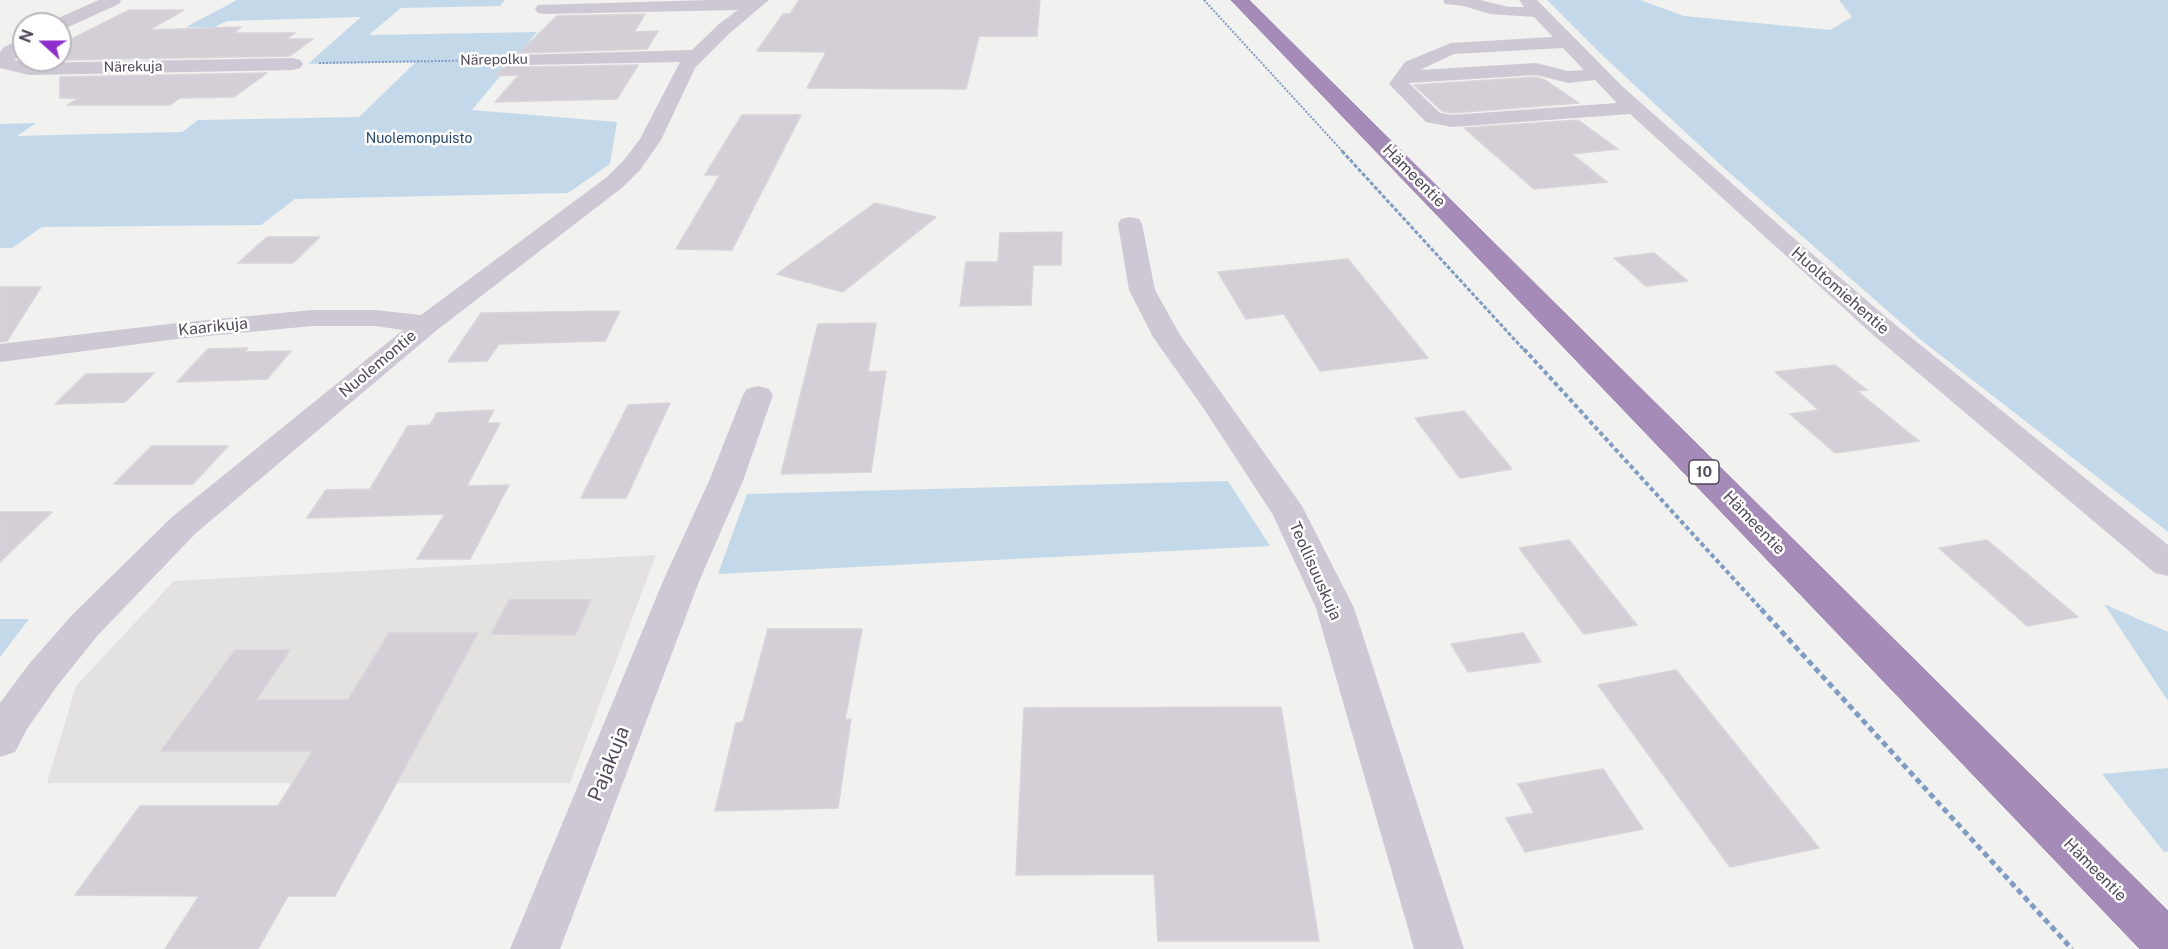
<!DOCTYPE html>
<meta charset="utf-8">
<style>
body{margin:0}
#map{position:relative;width:2168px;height:949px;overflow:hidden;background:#f1f1ef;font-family:"Public Sans",sans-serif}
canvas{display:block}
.north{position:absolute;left:12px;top:12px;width:60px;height:60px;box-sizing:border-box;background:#fff;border:2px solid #bab6bd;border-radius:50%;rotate:291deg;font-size:16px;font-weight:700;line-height:24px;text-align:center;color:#52495a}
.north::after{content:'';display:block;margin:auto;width:21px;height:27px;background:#8f2ecc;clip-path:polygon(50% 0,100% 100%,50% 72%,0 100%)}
</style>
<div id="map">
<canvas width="2168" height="949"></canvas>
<div class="north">N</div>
</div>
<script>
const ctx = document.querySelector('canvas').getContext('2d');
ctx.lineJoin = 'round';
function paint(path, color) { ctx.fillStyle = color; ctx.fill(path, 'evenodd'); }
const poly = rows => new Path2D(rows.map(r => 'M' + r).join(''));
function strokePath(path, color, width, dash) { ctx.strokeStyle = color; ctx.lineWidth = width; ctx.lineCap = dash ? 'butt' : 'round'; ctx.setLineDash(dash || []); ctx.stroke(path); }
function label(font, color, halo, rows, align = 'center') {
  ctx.font = font + ' "Public Sans",sans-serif'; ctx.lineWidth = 5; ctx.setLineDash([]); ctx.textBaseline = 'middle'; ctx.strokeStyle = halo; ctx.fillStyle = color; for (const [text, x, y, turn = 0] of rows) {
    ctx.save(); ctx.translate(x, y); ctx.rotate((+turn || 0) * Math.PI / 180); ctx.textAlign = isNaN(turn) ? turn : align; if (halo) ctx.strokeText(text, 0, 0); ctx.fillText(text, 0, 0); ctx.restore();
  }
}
paint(poly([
 [656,555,570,783,47,783,76,686,174,581]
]), '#e3e2e0');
paint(poly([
 [237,0,505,0,500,6,401,8,369,35,537,32,472,110,617,122,610,164,568,193,295,199,261,225,42,227,12,248,0,248,0,124,36,123,17,136,95,134,182,132,198,120,359,117,416,62,308,64,361,17,227,21,213,28,186,27],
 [1547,0,1640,0,1684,16,1830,30,1852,17,1839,0,2168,0,2168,532,1921,340,1724,168,1602,55],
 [1228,481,1270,546,718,574,747,494],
 [2104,604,2168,632,2168,701],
 [0,619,29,619,0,657],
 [2168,768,2168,851,2164,852,2102,774]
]), '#c3d9ea');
const building = poly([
 [799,0,1040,0,1037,36,979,36,966,89,807,88,826,52,757,51,783,14,790,14,799,0],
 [129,10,184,10,149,30,241,27,234,33,295,33,286,39,313,39,290,56,60,60,60,45,129,10],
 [645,14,634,32,658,31,647,49,519,53,557,16,645,14],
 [514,58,516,64,525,67,638,65,617,99,495,102,519,75,495,76,514,58],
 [267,73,234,97,180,98,170,105,67,105,80,98,60,98,60,77,267,73],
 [1536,77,1545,80,1579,103,1452,113,1442,111,1414,85,1536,77],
 [742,115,801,115,732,250,676,249,720,175,705,175,742,115],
 [1578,120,1618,149,1572,154,1607,182,1534,189,1464,128,1578,120],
 [875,203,936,217,843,292,777,274,875,203],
 [1062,232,1061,265,1033,265,1031,305,960,306,966,262,998,262,1000,233,1062,232],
 [267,237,320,237,293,263,238,263,267,237],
 [1654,253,1688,281,1646,286,1614,258,1654,253],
 [1348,259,1428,358,1320,371,1284,314,1246,319,1218,272,1348,259],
 [0,287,41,287,7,341,0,342,0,287],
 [620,311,605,341,499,344,487,361,448,362,481,313,620,311],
 [876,323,868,372,886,371,871,472,781,474,818,324,876,323],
 [248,348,244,352,291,351,267,379,177,382,208,349,248,348],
 [1835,365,1867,390,1857,391,1919,441,1835,453,1790,414,1819,410,1775,372,1835,365],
 [154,373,125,402,55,404,86,374,154,373],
 [670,403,626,498,581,498,628,405,670,403],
 [494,410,487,423,500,423,467,486,509,485,470,559,417,559,445,514,307,518,326,490,370,489,408,426,430,425,437,413,494,410],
 [1464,411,1512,469,1460,478,1415,418,1464,411],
 [152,446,228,446,193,484,114,484,152,446],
 [0,512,52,512,0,562,0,512],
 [1569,540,1637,625,1584,634,1519,548,1569,540],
 [1987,540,2078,617,2027,626,1939,548,1987,540],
 [509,600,591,600,575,635,491,634,509,600],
 [768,629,862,629,845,720,851,719,838,808,715,811,736,723,743,722,768,629],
 [389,633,478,633,335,896,288,896,258,949,165,949,199,896,75,895,140,806,278,806,313,751,161,751,235,650,290,650,256,700,348,700,389,633],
 [1523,633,1541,662,1468,672,1451,644,1523,633],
 [1676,670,1819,848,1730,867,1598,685,1676,670],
 [1281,707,1319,941,1158,941,1154,874,1016,875,1024,708,1281,707],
 [1603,769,1643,829,1525,852,1506,818,1534,813,1518,784,1603,769]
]);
paint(building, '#d4cfd6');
strokePath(building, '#d8d4da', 1.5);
const highway = poly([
 [1231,0,1249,0,2168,911,2168,949,2140,949,1231,0]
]);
strokePath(highway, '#9178a4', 1);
strokePath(poly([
 [1204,0,1344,153],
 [319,63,503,60]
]), '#7f9dc4', 2, [2, 1.5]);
strokePath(poly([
 [1342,151,1525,351]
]), '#7f9dc4', 3, [4, 2]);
strokePath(poly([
 [1524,349,1762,610]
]), '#7f9dc4', 4, [4.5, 3]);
strokePath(poly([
 [1761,609,2072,949]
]), '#7f9dc4', 5, [6, 4]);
paint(poly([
 [99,0,121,0,119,4,66,28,60,29,60,24,51,24,54,20,99,0],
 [709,0,769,0,731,32,695,68,661,140,640,170,623,187,437,330,196,533,98,635,57,686,27,729,15,752,0,757,0,703,29,664,72,615,172,517,403,330,375,326,312,326,177,339,0,362,0,344,177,323,312,310,375,310,421,315,607,177,624,160,640,139,680,62,525,65,518,63,516,59,518,55,692,50,719,24,738,10,544,14,538,13,535,9,538,5,709,0],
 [1443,0,1480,0,1509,7,1524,7,1519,0,1537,0,1623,87,1789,234,1892,322,2168,545,2168,576,2155,573,1872,334,1630,114,1452,127,1426,122,1389,84,1405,62,1451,43,1553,37,1534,17,1490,14,1464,6,1445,4,1443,0],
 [1563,48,1584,70,1568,71,1536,63,1420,70,1454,54,1563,48],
 [1536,75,1568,83,1595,80,1617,103,1452,115,1440,113,1409,83,1536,75],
 [24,38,24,51,14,60,29,63,293,58,300,60,303,64,300,68,293,70,29,75,0,68,0,52,4,47,24,38],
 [1130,217,1139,219,1142,224,1155,290,1180,335,1302,506,1354,608,1464,949,1414,949,1316,608,1273,515,1204,409,1153,337,1129,290,1118,224,1121,219,1130,217],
 [758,386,769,389,773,395,743,481,700,579,560,949,510,949,664,579,709,481,743,395,747,389,758,386]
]), '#cec7d4');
paint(highway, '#a58cb8');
label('14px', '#52495a', '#fff', [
 ["Närepolku",494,60,-1],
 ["Närekuja",133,67,-1]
]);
label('14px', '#224774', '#fff', [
 ["Nuolemonpuisto",419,139]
]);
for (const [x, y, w] of [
 [1704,472,30]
]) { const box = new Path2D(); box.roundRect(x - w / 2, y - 12, w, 24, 4.5); ctx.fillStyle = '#fff'; ctx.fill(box); strokePath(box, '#52495a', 1.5); }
label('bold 15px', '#52495a', null, [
 ["10",1704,472]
]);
label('16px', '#52495a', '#fff', [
 ["Hämeentie",1414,176,45],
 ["Huoltomiehentie",1840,291,41],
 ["Kaarikuja",213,327,-6],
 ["Nuolemontie",378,364,-40],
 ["Hämeentie",1754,523,46],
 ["Teollisuuskuja",1315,571,66],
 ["Hämeentie",2095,870,45]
]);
label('20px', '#52495a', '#fff', [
 ["Pajakuja",609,764,-68]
]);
</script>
